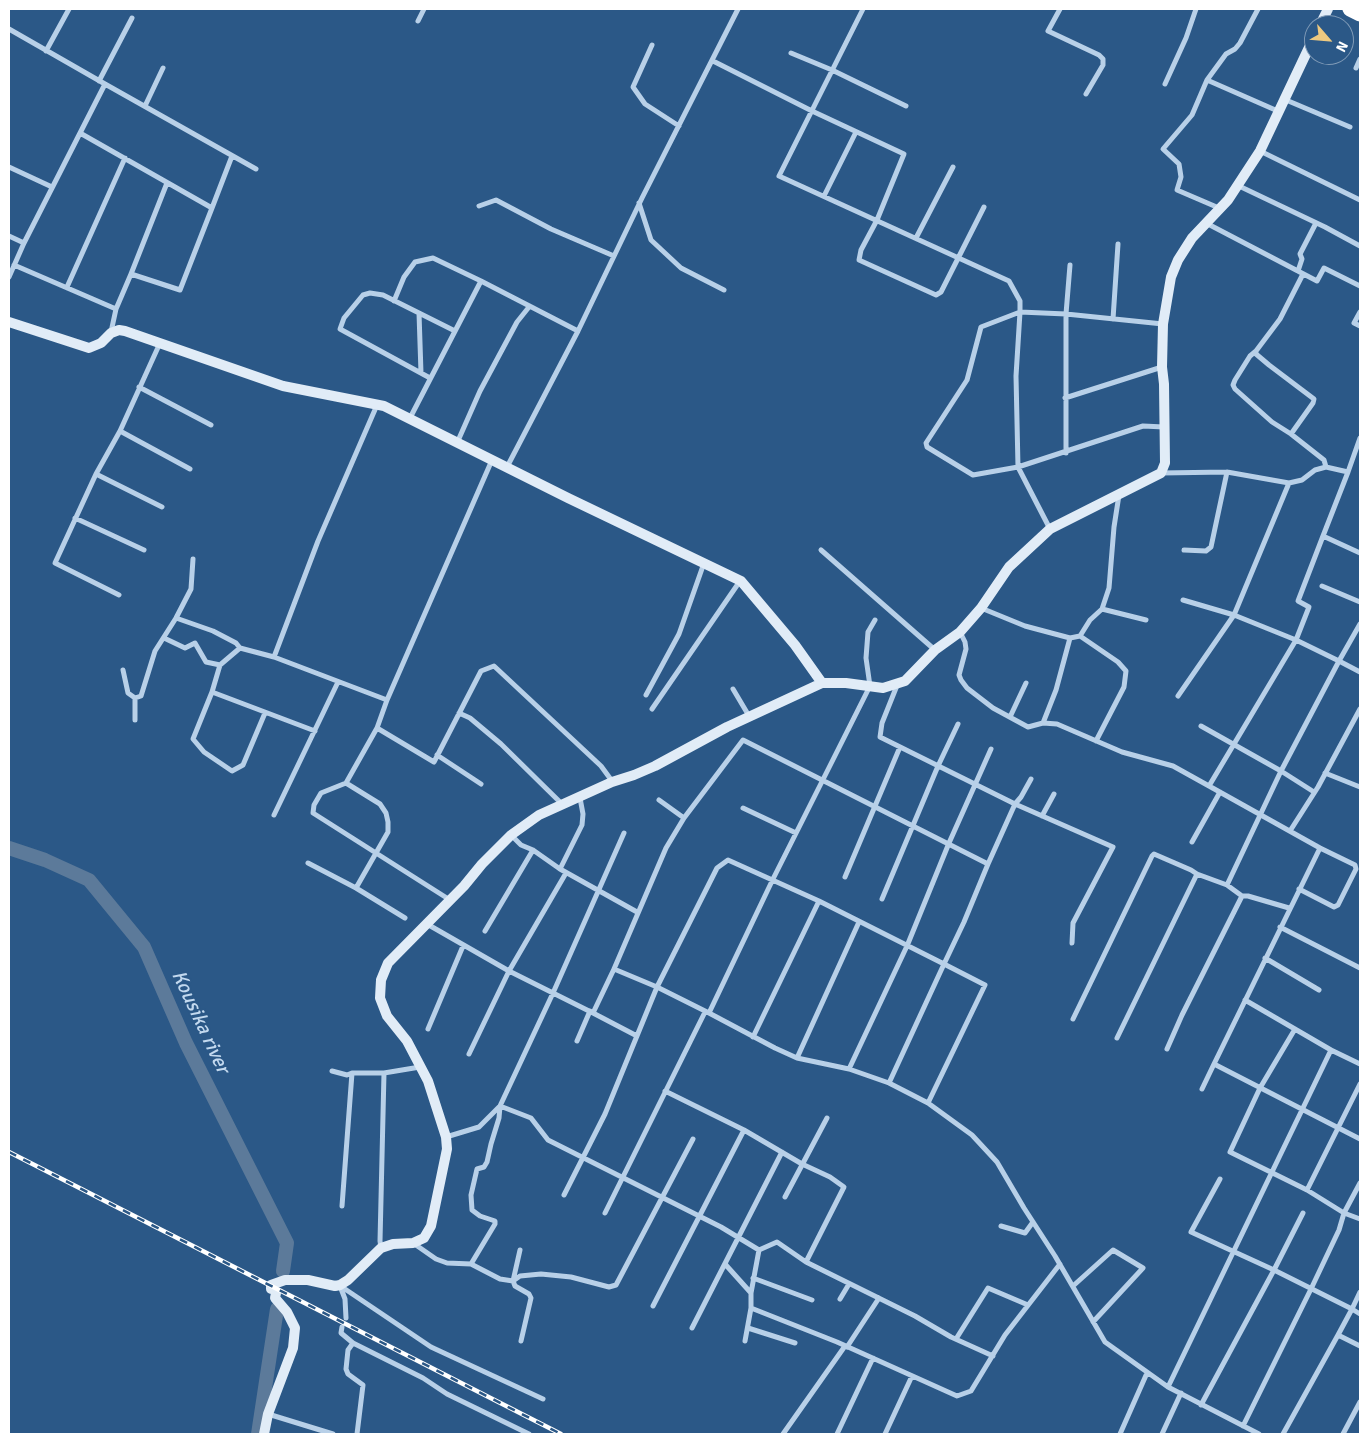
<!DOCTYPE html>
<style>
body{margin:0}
#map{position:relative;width:1369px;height:1443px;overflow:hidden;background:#2b5887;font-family:Signika,sans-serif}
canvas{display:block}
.frame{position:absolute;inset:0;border:10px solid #fff;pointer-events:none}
.north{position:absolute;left:1304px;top:15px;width:50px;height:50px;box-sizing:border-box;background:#2b5887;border:1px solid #809bb7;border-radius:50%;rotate:117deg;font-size:14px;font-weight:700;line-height:20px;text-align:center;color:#fff}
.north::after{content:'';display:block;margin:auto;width:18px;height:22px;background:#edc980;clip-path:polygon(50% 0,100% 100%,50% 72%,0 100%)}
</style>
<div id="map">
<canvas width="1369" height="1443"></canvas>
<div class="frame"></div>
<div class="north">N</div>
</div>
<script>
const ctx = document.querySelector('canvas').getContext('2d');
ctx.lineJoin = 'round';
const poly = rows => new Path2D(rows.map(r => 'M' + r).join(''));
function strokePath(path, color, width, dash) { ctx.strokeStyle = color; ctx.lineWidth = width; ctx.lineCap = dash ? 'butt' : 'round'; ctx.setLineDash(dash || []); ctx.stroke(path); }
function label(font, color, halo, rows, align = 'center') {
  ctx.font = font + ' Signika,sans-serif'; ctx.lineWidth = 4; ctx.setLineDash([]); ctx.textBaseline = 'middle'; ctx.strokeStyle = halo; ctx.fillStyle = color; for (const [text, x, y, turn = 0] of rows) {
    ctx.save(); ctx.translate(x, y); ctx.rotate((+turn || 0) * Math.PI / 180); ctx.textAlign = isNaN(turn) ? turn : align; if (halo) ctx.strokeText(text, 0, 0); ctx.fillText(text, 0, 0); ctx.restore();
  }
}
strokePath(poly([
 [9,848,45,860,89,880,144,947,186,1043,287,1243,283,1271],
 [258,1434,277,1309]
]), '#5c7a9a', 14);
strokePath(poly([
 [863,9,779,176,1009,281,1020,301,1020,312,1066,314,1163,324],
 [1060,9,1048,31,1099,55,1103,59,1103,65,1086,94],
 [418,21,424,9],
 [9,29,105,84,24,243,9,277],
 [652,45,633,87,645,104,679,126],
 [46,51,69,9],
 [791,53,832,70,906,106],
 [713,61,812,111,904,154,877,220,861,250,859,260,936,295,941,292,984,207],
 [1356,68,1360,59],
 [1207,80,1280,112],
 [99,81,132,18],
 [105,84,256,169],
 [1165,84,1186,38,1196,9],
 [1286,100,1350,127],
 [145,106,163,68],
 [80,133,212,208,180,290,131,274,116,309,111,332],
 [1260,151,1360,200],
 [9,167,52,187],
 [1239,186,1325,227,1360,246],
 [824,196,856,132],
 [639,203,651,240,681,268,724,290],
 [479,206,496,200,551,229,614,256],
 [212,208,232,156],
 [1219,208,1177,190,1181,177,1179,164,1163,149,1192,115,1207,80,1226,54,1235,49,1240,43,1258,9],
 [1206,223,1317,281,1324,268,1360,286],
 [9,236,24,243],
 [916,238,953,167],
 [14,265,116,309],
 [1298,271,1302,259,1300,254,1316,223],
 [131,274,167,183],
 [67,287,125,158],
 [394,301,404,277,415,262,433,258,481,281],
 [1360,312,1354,323,1360,326],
 [419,313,421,373],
 [1113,319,1118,244],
 [1256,351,1250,356,1235,380,1233,385,1235,389,1272,422,1291,434,1324,460,1326,467],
 [430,378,340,329,344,318,363,295,370,293,383,295,455,331],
 [139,387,211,425],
 [1065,398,1162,367],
 [410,418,481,281,578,331],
 [120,431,190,469],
 [1291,434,1313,403,1314,399,1269,365,1256,354,1256,351,1280,319,1303,274],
 [457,443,480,391,517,322,529,307],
 [1066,453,1066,314,1070,265],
 [492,460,387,700,377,728,434,762,481,671,494,666,601,766,612,781],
 [507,467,578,331,642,198,738,9],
 [1348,472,1323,536,1360,553],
 [1161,473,1227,472,1289,483,1302,480,1315,470,1326,467,1348,472,1360,438],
 [96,474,162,507],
 [1289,483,1234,615,1296,640,1339,661,1360,624],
 [75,518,144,550],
 [1050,529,1018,467,1016,376,1020,312,981,327,967,380,926,443,927,447,973,475,1018,467,1143,426,1164,427],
 [821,550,935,650],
 [1184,550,1206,551,1211,547,1227,472],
 [1322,586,1360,602],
 [119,595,55,563,96,474,120,431,160,343],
 [981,608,1025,626,1070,638,1080,636,1090,620,1102,609,1109,588,1114,527,1119,495],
 [1102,609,1146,620],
 [176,618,213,631,236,643,240,648,274,657,387,700],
 [875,620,868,632,866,658,870,686,773,879,709,1013,775,1048,797,1058,849,1069,889,1083,928,1103,985,985,944,964,964,922,988,864,1015,804,880,737,882,723,898,683],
 [960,632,965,642,966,649,959,675,961,680,967,688,993,708,1028,727,1043,723,1057,724,1122,752,1173,766,1209,786,1296,640,1309,607,1298,601,1323,536],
 [1080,636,1118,662,1126,671,1124,687,1096,741],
 [164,638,185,648,195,643,206,662,220,665],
 [240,648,220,665,212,692,193,739,204,752,232,771,243,765,265,713],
 [274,657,318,541,377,405],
 [123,670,128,693,135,698,135,720],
 [733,689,749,716],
 [212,692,315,731],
 [646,695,679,634,704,563],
 [1178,696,1234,615,1183,600],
 [135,698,141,696,155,651,176,618,191,589,193,559],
 [652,709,740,581],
 [459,713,470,718,501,744,563,805],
 [1010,717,1026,683],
 [1043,723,1056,690,1070,638],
 [1201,726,1281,771,1314,792],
 [377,728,346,783,321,793,314,805,313,813,450,900],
 [437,755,481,784],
 [1325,773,1360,787],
 [1031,779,1021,797,1015,804,1113,847,1073,923,1072,943],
 [346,783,380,804,386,813,388,822,388,832,356,888],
 [1209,786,1320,848,1214,1064,1360,1139],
 [659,800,684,818],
 [743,808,796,833],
 [274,815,338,682],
 [1042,816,1054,794],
 [1290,831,1318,787,1360,709],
 [511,835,521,845,533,850,560,869,637,912],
 [1192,842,1220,792],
 [308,863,356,888,405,918],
 [560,869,582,825,583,814,580,798],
 [845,877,900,747],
 [1227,885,1281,771,1339,661,1360,672],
 [1299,889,1334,907,1338,905,1356,869,1355,865,1320,848],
 [882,899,938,766,958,724],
 [427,924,509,971,593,1013,614,969],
 [1280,927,1360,968],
 [485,931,533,850],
 [1265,958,1319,990],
 [593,1013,637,1036],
 [709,1013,657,987,614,969,666,848,684,818,743,740,988,864],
 [1073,1019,1152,856,1154,854,1191,870,1197,874,1227,885,1242,896,1248,896,1289,908],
 [428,1029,463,946],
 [1295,1029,1260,1088,1230,1152,1307,1190,1344,1213,1360,1219],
 [753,1037,819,901],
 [1117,1038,1197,874],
 [577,1041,590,1011],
 [1167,1049,1182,1015,1242,896],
 [1331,1050,1360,1064],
 [469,1054,509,971,566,873],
 [797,1058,859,922],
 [849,1069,907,946,949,843,991,749],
 [332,1071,347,1075,352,1073,384,1073],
 [1202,1089,1214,1064],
 [665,1091,744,1130,802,1164,830,1177,844,1187,806,1262,915,1316,951,1337,993,1356],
 [928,1103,972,1135,997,1162,1024,1208,1055,1256,1105,1342,1168,1387,1259,1434],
 [500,1106,531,1118,548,1140,721,1227,759,1250,751,1293,751,1308,837,1342,957,1396,971,1391,1005,1335,1060,1264],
 [446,1137,479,1127,500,1106,553,993,624,833],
 [1307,1190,1360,1084],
 [564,1195,605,1114,657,987,717,868,728,860,819,901,944,964,889,1083],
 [785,1197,827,1118],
 [342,1206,352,1073],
 [605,1213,705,1012],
 [1303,1213,1274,1270,1352,1309,1338,1335],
 [1001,1226,1025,1233,1033,1222],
 [413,1243,436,1259,447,1263,471,1264,500,1279,513,1281,520,1276,541,1274,571,1277,609,1287,616,1285,693,1139],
 [381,1248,380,1241,384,1073,420,1067],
 [520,1250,513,1281,515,1286,529,1294,531,1298,521,1341],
 [759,1250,777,1242,806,1262],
 [471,1264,495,1224,495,1221,480,1216,472,1210,471,1195,477,1169,484,1167,487,1162,491,1144,499,1118,500,1106],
 [725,1264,751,1293],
 [753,1278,812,1300],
 [339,1285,431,1347,543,1399],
 [340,1286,345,1299,346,1318],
 [1073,1286,1113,1250,1143,1268,1093,1322],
 [1360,1292,1352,1309,1360,1314],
 [840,1299,849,1284],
 [653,1306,744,1130],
 [342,1327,341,1333,353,1343,423,1378,447,1394,529,1434],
 [692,1328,782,1152],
 [748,1328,795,1343],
 [956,1339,988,1288,1028,1305],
 [745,1341,751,1308],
 [353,1343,348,1350,346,1369,348,1374,363,1385,357,1434],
 [847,1347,879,1298],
 [1168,1387,1331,1050,1245,1000],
 [1201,1405,1274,1270,1191,1232,1220,1179],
 [268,1414,333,1434],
 [1243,1426,1311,1289,1339,1230,1344,1213,1360,1183],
 [783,1434,845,1346],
 [837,1434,873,1358],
 [885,1434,912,1376],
 [1120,1434,1147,1373],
 [1162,1434,1181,1393],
 [1283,1434,1338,1335,1360,1346],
 [1343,1434,1360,1402]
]), '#b8d0e8', 5);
strokePath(poly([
 [1320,25,1328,9],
 [9,322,89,348,101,343,111,333,119,330,125,331,283,386,384,406,568,498,741,581,795,645,822,683],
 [271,1289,271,1285,285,1280,308,1280,335,1286,340,1285,348,1280,381,1248,393,1244,413,1243,424,1238,431,1226,447,1149,446,1137,428,1081,407,1041,387,1016,380,998,381,980,388,963,464,886,482,864,511,835,539,815,612,782,634,775,655,766,727,727,822,683,846,683,883,688,905,681,935,650,960,632,981,608,1009,567,1050,529,1161,473,1165,463,1164,384,1162,367,1163,324,1171,277,1178,260,1192,238,1228,200,1260,151,1314,37],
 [264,1434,268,1414,293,1348,295,1328,287,1312,275,1298,276,1293]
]), '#e1ecf7', 10);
strokePath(poly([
 [1350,9,1360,14]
]), '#fff', 15);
const rail = poly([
 [9,1152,561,1434]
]);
strokePath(rail, '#fff', 4.5);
strokePath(rail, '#2b5887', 2.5, [8]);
label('italic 20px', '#c3d9ef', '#2b5887', [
 ["Kousika river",200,1022,65]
]);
</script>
